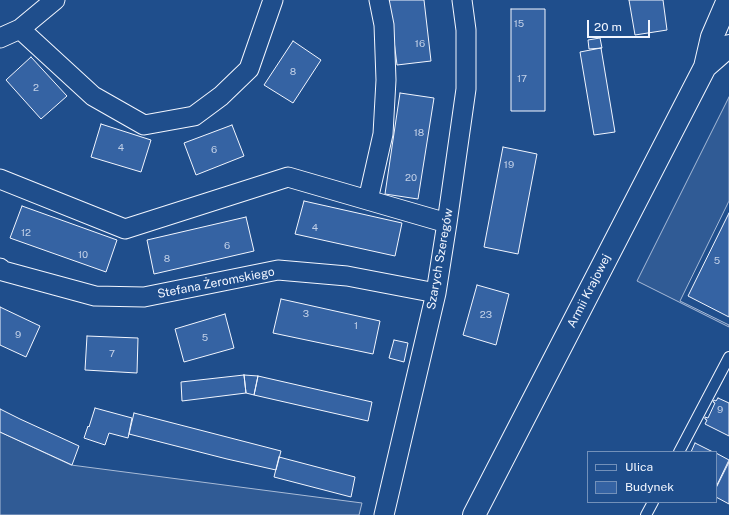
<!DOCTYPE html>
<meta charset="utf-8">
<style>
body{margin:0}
#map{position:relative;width:729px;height:515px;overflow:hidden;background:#1f4e8c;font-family:"Public Sans",sans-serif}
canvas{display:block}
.legend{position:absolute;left:587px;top:451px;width:130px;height:52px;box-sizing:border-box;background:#1f4e8c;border:1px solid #7391ba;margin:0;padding:5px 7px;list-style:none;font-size:12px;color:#f2f6ff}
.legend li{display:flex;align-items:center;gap:8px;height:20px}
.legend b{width:20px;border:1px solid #7391ba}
.scale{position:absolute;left:587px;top:20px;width:63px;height:18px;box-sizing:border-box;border:2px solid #f2f6ff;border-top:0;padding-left:5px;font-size:12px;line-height:14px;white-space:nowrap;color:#f2f6ff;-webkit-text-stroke:3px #1f4e8c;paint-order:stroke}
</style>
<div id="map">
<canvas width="729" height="515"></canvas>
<ul class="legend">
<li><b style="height:5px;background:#1f4e8c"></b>Ulica</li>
<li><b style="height:11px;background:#3563a3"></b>Budynek</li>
</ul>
<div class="scale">20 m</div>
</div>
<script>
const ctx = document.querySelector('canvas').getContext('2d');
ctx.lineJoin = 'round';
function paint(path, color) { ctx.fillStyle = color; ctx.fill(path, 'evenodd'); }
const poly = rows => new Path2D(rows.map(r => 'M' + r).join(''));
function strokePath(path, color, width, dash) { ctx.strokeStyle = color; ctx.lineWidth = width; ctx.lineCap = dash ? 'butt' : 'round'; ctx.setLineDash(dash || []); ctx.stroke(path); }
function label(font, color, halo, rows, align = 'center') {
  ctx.font = font + ' "Public Sans",sans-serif'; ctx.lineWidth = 3; ctx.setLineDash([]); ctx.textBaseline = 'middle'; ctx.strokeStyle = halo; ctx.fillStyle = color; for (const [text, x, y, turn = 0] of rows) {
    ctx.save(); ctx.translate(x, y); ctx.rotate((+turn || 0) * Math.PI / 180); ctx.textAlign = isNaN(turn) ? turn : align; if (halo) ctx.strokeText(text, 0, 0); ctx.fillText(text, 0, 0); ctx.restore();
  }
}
const built = poly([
 [729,97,729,201,680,301,729,325,729,327,637,281,729,97],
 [0,432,71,465,362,503,359,515,0,515,0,432]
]);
paint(built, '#305b95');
strokePath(built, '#a8bbd7', 1);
const building = poly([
 [389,0,424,0,431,61,397,65,389,0],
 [629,0,663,0,667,30,635,35,629,0],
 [511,9,545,9,545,111,511,111,511,9],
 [600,38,602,48,589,49,588,40,600,38],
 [293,41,321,60,293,103,264,85,293,41],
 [601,48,615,132,594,135,580,52,601,48],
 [31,57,67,96,41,119,6,80,31,57],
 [400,93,434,98,418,199,385,194,400,93],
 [101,124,151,140,141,172,91,157,101,124],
 [232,125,244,156,196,175,184,143,232,125],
 [503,147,537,154,518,254,484,247,503,147],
 [304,201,402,223,395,256,295,234,304,201],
 [22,206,117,240,106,272,10,238,22,206],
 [729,213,729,317,688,296,729,213],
 [246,217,254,251,154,274,147,240,246,217],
 [477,285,509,294,496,345,463,335,477,285],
 [281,299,380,321,373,354,273,333,281,299],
 [0,307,40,326,26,357,0,345,0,307],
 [225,314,234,348,184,362,175,329,225,314],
 [87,336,138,338,137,373,85,370,87,336],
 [394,340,408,343,404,362,389,358,394,340],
 [244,375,246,393,182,401,181,382,244,375],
 [244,375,258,376,254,395,246,393,244,375],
 [258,376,372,402,368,421,254,395,258,376],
 [718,398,729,403,729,436,705,424,707,420,705,419,705,417,708,418,715,403,713,402,714,400,716,401,718,398],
 [95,408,132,418,128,438,109,433,105,445,84,438,88,426,89,427,95,408],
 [0,409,20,419,79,446,72,465,0,432,0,409],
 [134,413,281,451,276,470,227,459,129,434,134,413],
 [695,443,713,452,691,452,695,443],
 [716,453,729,460,716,487,716,453],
 [279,457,355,477,351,497,274,477,279,457],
 [729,462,729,504,716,497,716,488,729,462]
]);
paint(building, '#3563a3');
strokePath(building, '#f2f6ff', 1);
const lane = poly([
 [679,452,729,357],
 [646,515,653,502]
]);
const street = poly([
 [20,29,93,96,144,125,194,116,221,96,249,69,273,0],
 [0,38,20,29,55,0],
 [0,179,125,229,288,177,447,223],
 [368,200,383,134,386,80,384,25,379,0],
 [0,268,3,271,95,296,144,297,278,270,347,276,436,293],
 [384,515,436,293,447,223,466,89,466,30,462,0]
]);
const secondary = poly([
 [705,67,729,46],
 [474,515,705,67,712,37,728,0]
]);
strokePath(lane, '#f2f6ff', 12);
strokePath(street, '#f2f6ff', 21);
strokePath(secondary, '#f2f6ff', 24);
strokePath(lane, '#1f4e8c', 10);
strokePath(street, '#1f4e8c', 19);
strokePath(secondary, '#1f4e8c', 22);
label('10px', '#c3d1e8', null, [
 ["15",519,24],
 ["16",420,44],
 ["8",293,72],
 ["17",522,79],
 ["2",36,88],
 ["18",419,133],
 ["4",121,148],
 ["6",214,150],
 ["19",509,165],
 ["20",411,178],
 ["4",315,228],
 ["12",26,233],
 ["6",227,246],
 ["10",83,255],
 ["8",167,259],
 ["5",717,261],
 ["3",306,314],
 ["23",486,315],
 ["1",356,326],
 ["9",18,335],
 ["5",205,338],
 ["7",112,354],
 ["9",720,410]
]);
label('12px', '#f2f6ff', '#1f4e8c', [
 ["Szarych Szeregów",440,259,-80],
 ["Stefana Żeromskiego",216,283,-11],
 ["Armii Krajowej",589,291,-63]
]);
</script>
